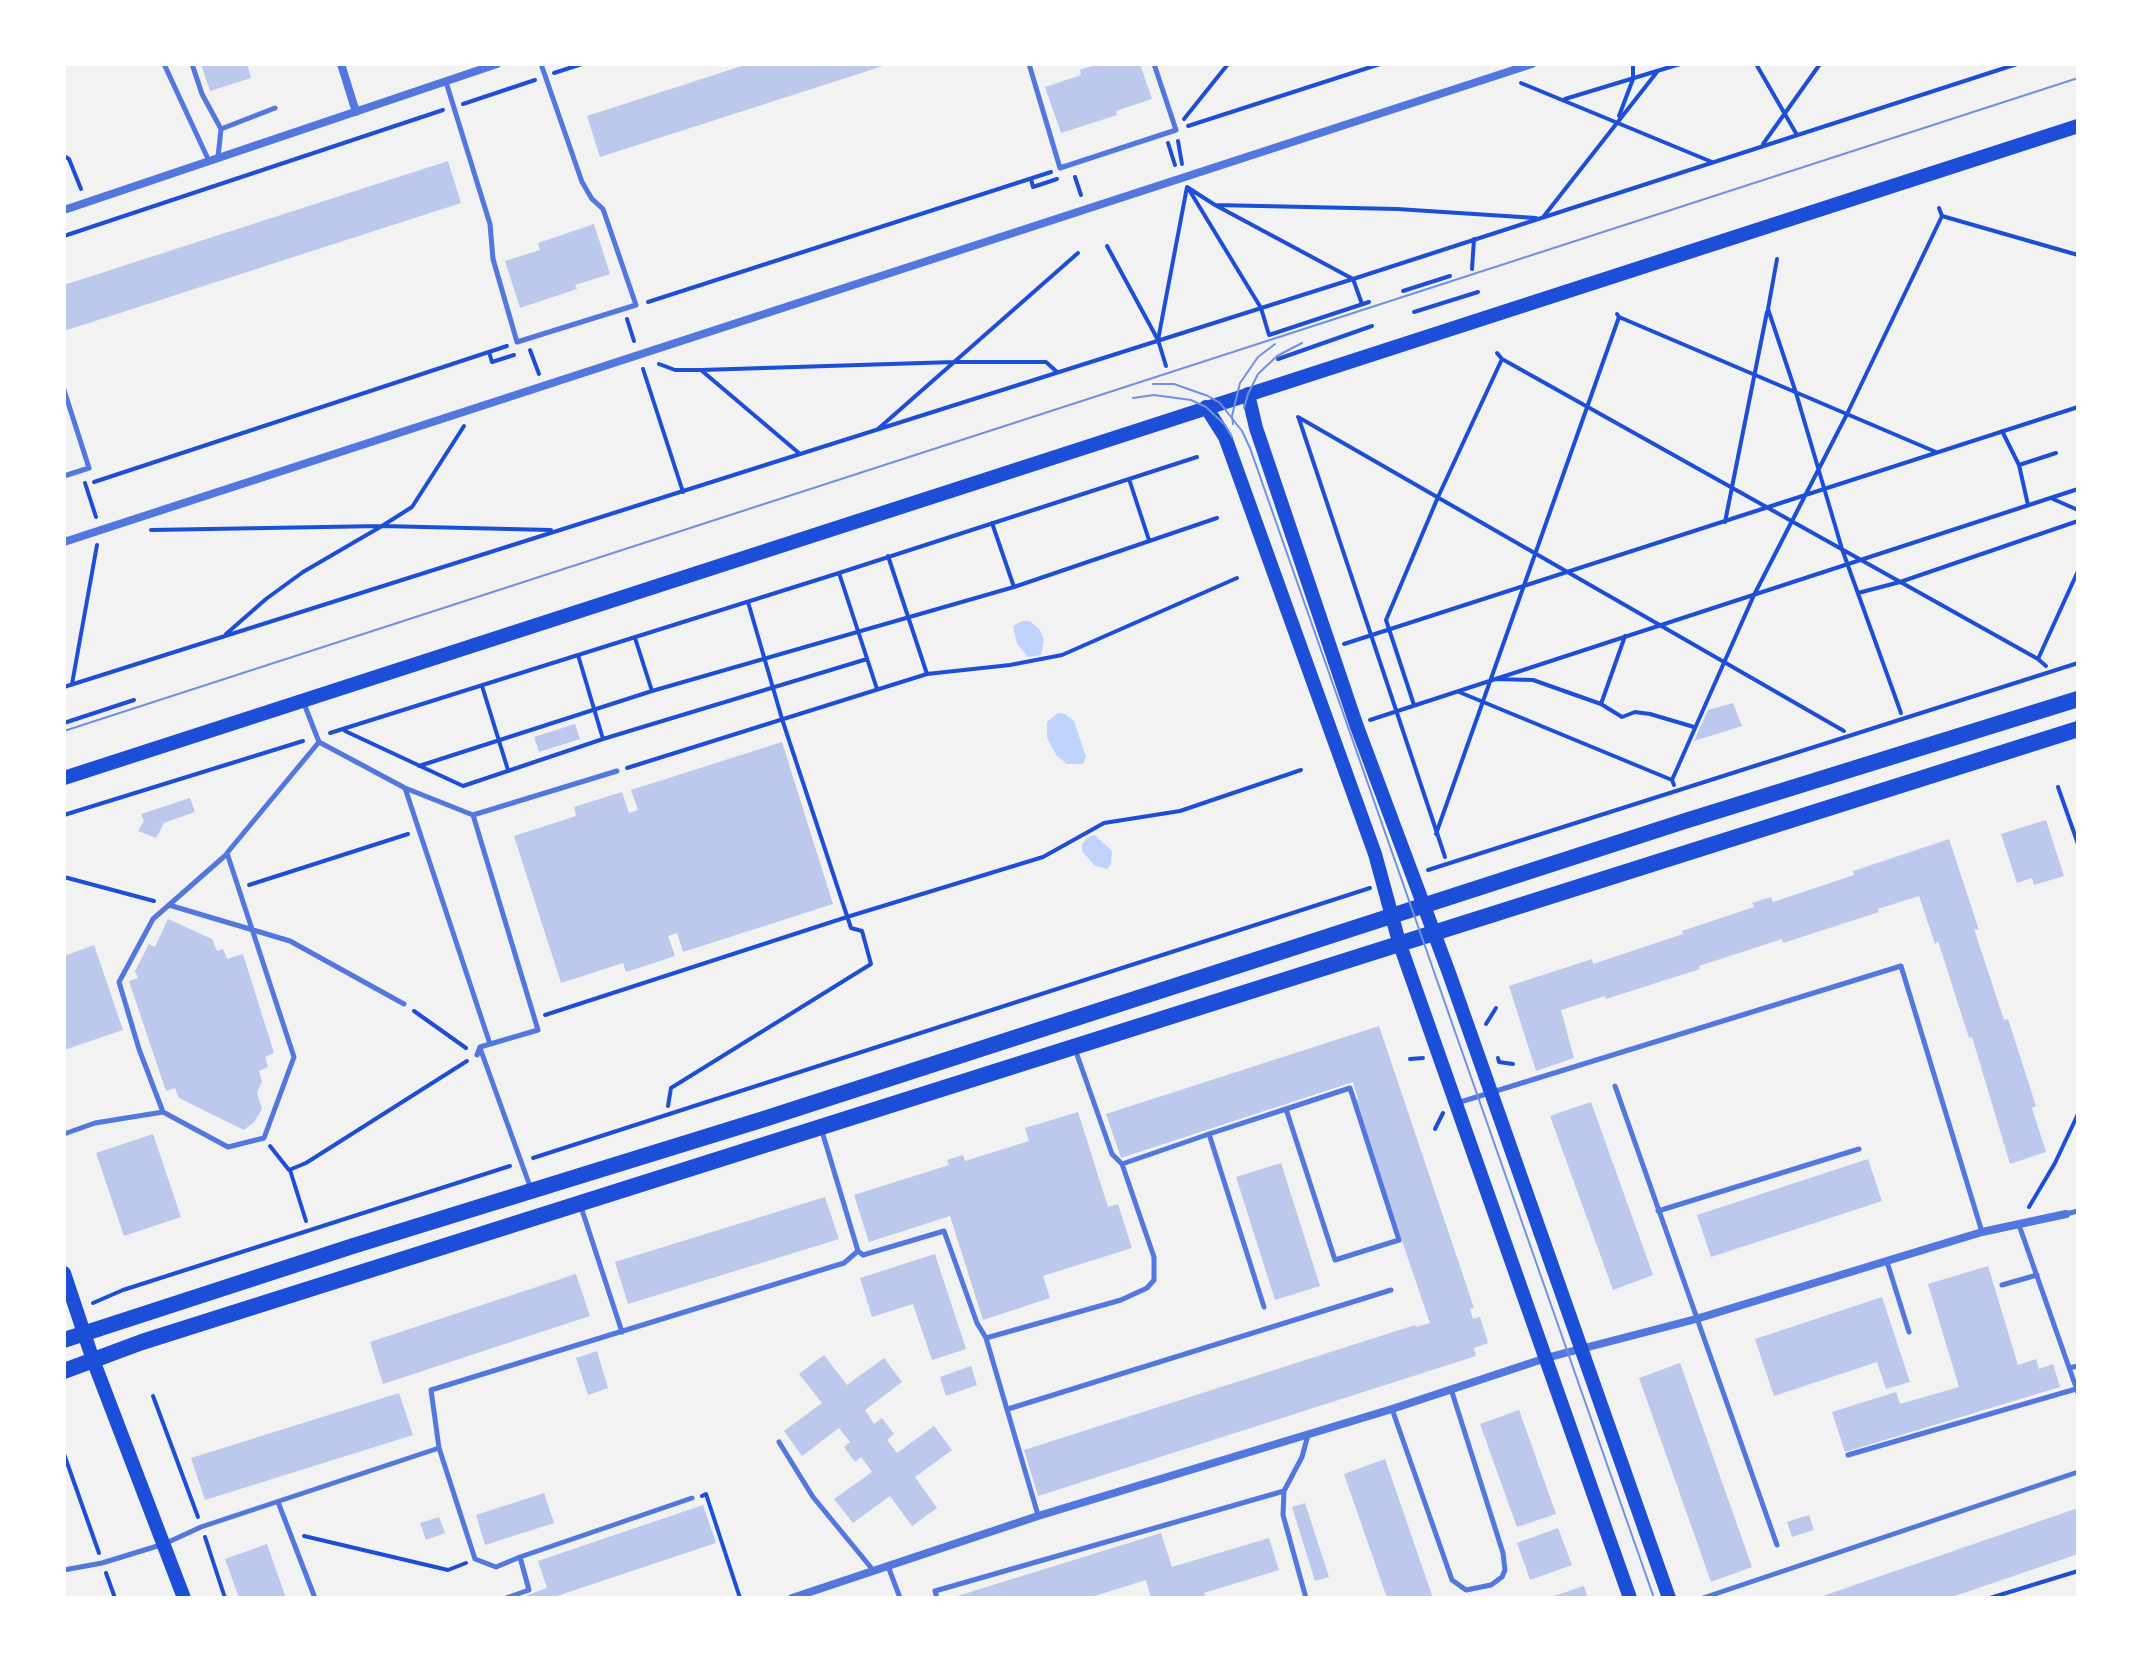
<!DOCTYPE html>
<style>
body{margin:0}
#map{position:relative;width:2142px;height:1662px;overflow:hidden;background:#f2f2f2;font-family:"Roboto Condensed",sans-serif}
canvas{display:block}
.frame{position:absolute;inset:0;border:66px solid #fff;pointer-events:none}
</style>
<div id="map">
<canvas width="2142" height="1662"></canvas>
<div class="frame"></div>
</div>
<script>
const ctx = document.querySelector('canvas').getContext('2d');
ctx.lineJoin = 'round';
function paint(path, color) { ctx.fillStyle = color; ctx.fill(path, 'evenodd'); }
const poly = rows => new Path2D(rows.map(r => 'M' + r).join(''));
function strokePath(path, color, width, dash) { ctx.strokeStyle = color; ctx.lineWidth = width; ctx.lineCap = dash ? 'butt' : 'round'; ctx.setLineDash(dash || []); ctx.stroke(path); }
paint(poly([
 [1022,621,1030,621,1040,630,1044,640,1041,655,1028,657,1017,644,1013,626],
 [1058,713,1065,714,1074,721,1086,757,1083,764,1067,764,1057,756,1047,738,1047,722],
 [1095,835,1112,851,1111,864,1107,869,1095,866,1082,851,1082,844,1087,838]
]), '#bfd3fe');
paint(poly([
 [201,64,247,64,251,78,210,91],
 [748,64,886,65,600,157,587,116],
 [1098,64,1140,64,1152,99,1116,111,1117,115,1061,133,1045,87,1081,75,1080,70],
 [448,161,461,203,64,331,64,285],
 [594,224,610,274,575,285,577,289,520,308,505,261,540,250,538,243],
 [1733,703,1742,726,1694,741,1708,710],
 [575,724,580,739,539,752,534,737],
 [782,742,833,904,683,952,677,933,668,936,675,956,626,972,623,963,561,983,514,836,576,816,574,807,622,792,629,813,638,810,631,790],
 [190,798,195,812,164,823,156,838,138,831,144,821,141,814],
 [2046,820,2064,876,2034,885,2032,878,2017,883,2001,834],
 [1949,839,1979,930,1974,929,2004,1020,2008,1019,2036,1106,2032,1108,2046,1152,2010,1164,1972,1037,1969,1038,1938,941,1935,944,1919,896,1878,909,1879,912,1783,943,1782,939,1699,966,1700,969,1606,999,1605,996,1561,1010,1574,1058,1536,1071,1509,986,1592,959,1593,964,1683,934,1682,931,1754,907,1752,903,1771,897,1773,902,1854,875,1853,871],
 [168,919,212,939,217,951,223,949,227,959,243,954,274,1053,265,1057,268,1067,259,1071,262,1081,257,1093,262,1109,254,1122,244,1130,179,1098,175,1088,166,1091,129,981,138,978,135,971,149,944,155,947],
 [94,945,123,1030,64,1050,64,956],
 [1379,1026,1474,1308,1470,1309,1473,1319,1480,1317,1488,1343,1474,1348,1476,1356,1038,1496,1024,1450,1415,1325,1416,1327,1430,1323,1354,1100,1358,1099,1353,1082,1121,1158,1106,1114],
 [1591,1102,1653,1275,1613,1290,1550,1116],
 [1078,1112,1108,1207,1118,1204,1132,1248,1043,1276,1050,1298,983,1320,950,1216,869,1242,854,1195,949,1165,947,1160,963,1155,965,1161,1029,1141,1025,1128],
 [153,1134,181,1217,124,1236,96,1153],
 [1868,1159,1882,1201,1711,1257,1697,1215],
 [1281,1163,1320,1286,1275,1300,1236,1177],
 [825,1197,839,1239,628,1304,615,1262],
 [935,1254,966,1349,932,1360,913,1304,872,1317,860,1278],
 [1988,1266,2018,1365,2036,1359,2039,1369,2053,1364,2060,1387,1845,1452,1832,1412,1896,1392,1900,1404,1959,1387,1928,1284],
 [576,1274,590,1316,383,1384,370,1342],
 [1882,1297,1910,1382,1886,1389,1877,1362,1774,1396,1755,1339],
 [597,1351,608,1388,588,1395,576,1358],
 [824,1355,847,1385,884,1358,902,1382,865,1410,874,1424,882,1418,894,1434,887,1440,897,1453,934,1426,952,1450,915,1477,937,1508,912,1526,890,1496,853,1523,834,1499,872,1472,861,1457,855,1462,844,1447,850,1442,839,1428,802,1456,784,1431,822,1403,799,1374],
 [1680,1363,1752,1567,1711,1582,1639,1378],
 [971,1366,977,1385,946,1396,940,1377],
 [399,1393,413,1435,205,1500,191,1458],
 [1519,1410,1556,1514,1517,1527,1480,1424],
 [1385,1459,1425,1575,1433,1598,1387,1598,1344,1474],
 [544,1493,554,1523,485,1545,476,1515],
 [1305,1503,1329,1577,1315,1581,1292,1507],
 [703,1505,716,1543,551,1598,520,1598,547,1588,538,1561],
 [2078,1508,2078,1554,1949,1598,1817,1598],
 [1809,1515,1814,1530,1792,1537,1787,1522],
 [439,1517,445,1533,426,1540,420,1523],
 [1558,1528,1572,1565,1530,1580,1517,1543],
 [1161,1533,1172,1567,1269,1538,1279,1570,1204,1593,1206,1598,1151,1598,1146,1580,1088,1598,951,1598],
 [267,1544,286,1598,239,1598,225,1559],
 [1584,1586,1588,1598,1551,1598,1551,1597]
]), '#bdc9ec');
strokePath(poly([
 [1756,64,1797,135],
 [554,73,582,64],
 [1521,83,1712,162],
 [1565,99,1680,64],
 [463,104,535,80],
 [1619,116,1633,79,1633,64],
 [1184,119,1228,64],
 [1188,126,1380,64],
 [1178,141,1182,164],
 [1168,143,1175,165],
 [1763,144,1820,64],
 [64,156,69,159,81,189],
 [1075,177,1081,195],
 [1031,179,1033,187,1057,179],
 [1188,188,1261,308,1269,335,1369,302],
 [1215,205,1397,209,1536,218],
 [1939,208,1942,216,2078,255],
 [1544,216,1657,72],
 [64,236,443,110],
 [1107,246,1158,340,1166,366],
 [1777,259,1768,309,1796,393,1842,549,1901,713],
 [1472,269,1474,239],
 [1403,291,1450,276],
 [648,302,1051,172],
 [1414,312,1478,292],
 [1619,317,1936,452],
 [627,319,634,341],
 [1158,340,1187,187,1215,205,1353,279,1362,304],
 [530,350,539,374],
 [489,352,492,362,514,355],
 [1497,353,1502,359,2038,659,2046,666],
 [1278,359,1372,326],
 [659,364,675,370,701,370,800,454],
 [643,369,683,492],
 [701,370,954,362,1046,362,1057,372],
 [1298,417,1844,731],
 [1299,419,1445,857],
 [878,429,1078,253],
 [2002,431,2019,465,2028,505],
 [2019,465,2056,453],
 [1129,479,1149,540],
 [94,482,507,346],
 [85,483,96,517],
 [2053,499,2078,510],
 [1725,522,1767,312],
 [992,523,1014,587],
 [151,530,382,526,412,507,464,426],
 [888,556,927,674],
 [839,573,877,689],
 [1858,593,1900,582,2078,521],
 [226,634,266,599,303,572,382,526,551,530],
 [635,638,652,691],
 [1344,644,2078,407],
 [578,655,603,739],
 [2038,659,2078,571],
 [1495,679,1533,680,1601,704,1625,636],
 [72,684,97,545],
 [482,686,508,770],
 [64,687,1353,279,2017,64],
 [1459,692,1672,780,1674,785],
 [1601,704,1622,717,1635,712,1650,714,1694,727],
 [1414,705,1386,620,1438,497,1502,359],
 [1370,720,2078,489],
 [64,723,134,700],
 [345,731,463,786,603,739,867,659],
 [330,733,839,573,1197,457],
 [419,766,652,691,1014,587,1217,518],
 [627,768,927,674,1010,665,1062,655,1237,578],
 [1672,780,1754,595,1847,414,1942,216],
 [2058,787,2078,844],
 [64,815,303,741],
 [1436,834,1619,317,1617,314],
 [1428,870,2078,663],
 [64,877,154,901],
 [249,885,408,834],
 [414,1011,466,1048],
 [545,1015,847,917,1043,857,1104,823,1180,811,1301,770],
 [1486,1024,1496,1008],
 [1498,1058,1499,1062,1513,1064],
 [1410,1059,1423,1058],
 [668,1106,671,1088,871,964,862,931,851,928,782,719,748,602],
 [1435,1129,1443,1113],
 [270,1146,289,1170,306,1163,467,1061],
 [533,1158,1370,888],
 [290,1170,306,1221],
 [2029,1207,2055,1163,2078,1114],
 [93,1303,123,1290,510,1166],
 [153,1396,198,1517],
 [64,1454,99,1553],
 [702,1496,706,1494,740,1598],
 [304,1536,448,1570,466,1563],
 [205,1537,225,1598],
 [106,1573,115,1598],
 [1990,1598,2078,1571]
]), '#1d4ed8', 4);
strokePath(poly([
 [164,64,209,161],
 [192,64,202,94,221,129],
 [1029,64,1060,168,1176,130,1154,64],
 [446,82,490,224,493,259,517,342,636,305,603,209,592,199,582,182,541,64],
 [218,157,221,129,275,108],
 [64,390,89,468,64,476],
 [319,742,405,788,473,815,538,1030,480,1047,477,1055],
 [405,788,490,1044],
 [473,815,617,771],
 [169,905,290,941,404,1004],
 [480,1048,531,1189],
 [1615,1086,1777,1545],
 [1457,1103,1901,966,1982,1232],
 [163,1112,139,1049,119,982,153,919,227,854],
 [821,1128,858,1251,863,1255,944,1231,977,1323,986,1338,1038,1515],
 [64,1134,95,1123,163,1112,228,1147,264,1138,294,1057,227,853,319,742,303,701],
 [1209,1134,1264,1307],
 [1122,1164,1209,1134,1286,1109,1350,1088,1399,1240,1335,1260,1286,1109],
 [581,1207,622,1332],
 [1658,1211,1859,1149],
 [2066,1214,2078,1211],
 [2019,1225,2078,1393],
 [1887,1262,1909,1332],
 [2002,1285,2037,1275],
 [986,1338,1121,1300,1147,1288,1154,1280,1154,1257,1122,1164,1112,1154,1075,1049],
 [2069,1368,2078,1366],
 [1008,1409,1391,1290],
 [1392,1409,1452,1580,1466,1590,1491,1585,1502,1577,1505,1570,1503,1553,1451,1389],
 [779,1442,813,1497,873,1570],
 [439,1448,475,1559,496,1567,520,1557],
 [1848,1455,2076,1389],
 [1284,1491,1302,1457,1308,1435],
 [278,1502,315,1598],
 [888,1566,900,1598],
 [64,1570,102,1563,164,1544,201,1527,439,1448,431,1390,844,1263,858,1251],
 [506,1598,529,1590,520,1557,692,1498],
 [937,1598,935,1591,1284,1491,1283,1515,1306,1598],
 [1703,1598,2078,1472]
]), '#5277de', 5);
strokePath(poly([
 [341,64,356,112],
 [64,210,497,64],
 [64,542,1532,64],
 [792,1598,1038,1516,1392,1409,1546,1358,1696,1319,1982,1232,2066,1214]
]), '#5277de', 8);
strokePath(poly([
 [1248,394,1256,428,1356,724,1449,973,1669,1598],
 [1206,407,1225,437,1375,854,1399,942,1630,1598],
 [64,778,2078,126],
 [64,1273,93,1360,184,1598]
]), '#1d4ed8', 14);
strokePath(poly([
 [64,1340,353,1246,764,1119,1685,821,2078,699],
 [64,1371,142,1342,2078,729]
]), '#1d4ed8', 16);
strokePath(poly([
 [1153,384,1174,384,1208,396,1220,403,1242,431,1250,448,1654,1598],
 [1133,398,1154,395,1191,400,1206,407,1225,425,1232,437],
 [1244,408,1248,394,1258,374,1277,356,1302,343],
 [1233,424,1232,416,1240,383,1258,357,1275,344],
 [64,731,2078,78]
]), '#7290e2', 2);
</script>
